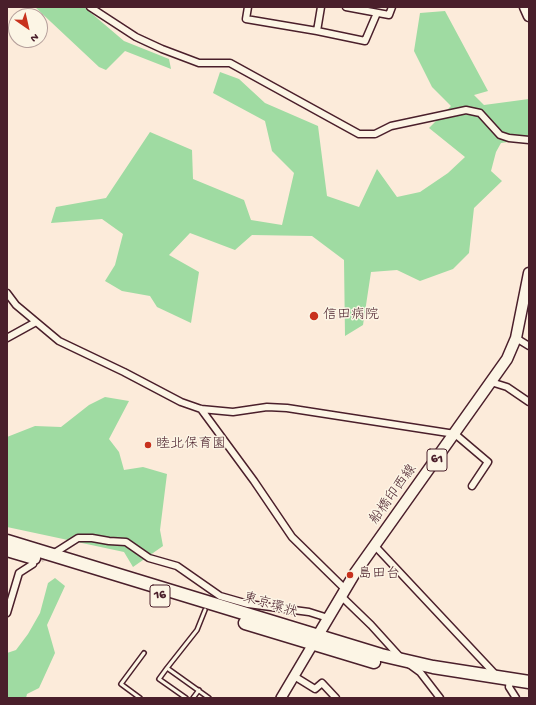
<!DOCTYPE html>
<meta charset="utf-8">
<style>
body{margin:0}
#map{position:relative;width:536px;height:705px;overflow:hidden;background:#fcebda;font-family:"Gochi Hand",sans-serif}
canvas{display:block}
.frame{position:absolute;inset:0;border:8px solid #4a1f2b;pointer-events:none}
.north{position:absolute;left:8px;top:8px;width:40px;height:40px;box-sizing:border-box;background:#fcf5e5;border:1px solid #b59f9b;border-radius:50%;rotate:146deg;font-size:11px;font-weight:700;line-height:16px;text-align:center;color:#4a1f2b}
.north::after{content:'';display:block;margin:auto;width:14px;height:18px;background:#c8321e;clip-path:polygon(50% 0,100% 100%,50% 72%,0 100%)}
</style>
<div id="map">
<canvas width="536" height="705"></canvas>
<div class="frame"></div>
<div class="north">N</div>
</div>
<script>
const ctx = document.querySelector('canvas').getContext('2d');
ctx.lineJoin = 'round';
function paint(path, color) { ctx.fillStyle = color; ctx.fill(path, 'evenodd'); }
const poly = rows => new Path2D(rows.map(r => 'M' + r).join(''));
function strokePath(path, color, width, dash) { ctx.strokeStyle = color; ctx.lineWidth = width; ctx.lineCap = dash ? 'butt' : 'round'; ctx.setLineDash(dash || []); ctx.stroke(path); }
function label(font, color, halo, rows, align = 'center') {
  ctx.font = font + ' "Gochi Hand","Klee One",sans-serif'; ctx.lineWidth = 3; ctx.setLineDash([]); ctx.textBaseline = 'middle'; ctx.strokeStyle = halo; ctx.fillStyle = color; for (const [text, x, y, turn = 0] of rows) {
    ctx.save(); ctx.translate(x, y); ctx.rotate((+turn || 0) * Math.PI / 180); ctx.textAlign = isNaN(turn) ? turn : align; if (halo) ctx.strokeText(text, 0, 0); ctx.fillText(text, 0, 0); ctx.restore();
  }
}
paint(poly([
 [35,7,84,7,124,41,169,59,171,69,125,51,106,70,99,67],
 [445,11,488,91,474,95,484,105,529,99,529,139,501,143,496,152,491,171,502,181,474,208,469,253,453,269,420,281,397,270,371,272,363,325,345,336,344,260,312,236,252,235,235,250,190,233,169,255,199,272,191,323,157,307,150,296,122,291,105,281,115,265,123,234,102,219,51,223,56,207,106,198,150,132,192,150,193,179,244,200,251,220,282,225,294,173,272,151,265,121,213,93,220,72,239,79,265,103,318,126,327,196,359,207,377,169,397,197,420,192,448,173,465,157,429,128,451,106,432,87,414,51,420,13],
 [105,397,129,401,109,439,119,452,124,470,143,467,167,474,160,530,163,546,133,567,124,552,7,527,7,437,35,426,61,427,89,405],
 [55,578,65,586,47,625,55,653,39,688,27,694,26,698,7,698,7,653,16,650,28,634,40,613,48,583]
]), '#9fdba2');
strokePath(poly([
 [33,564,51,554]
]), '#d8c2b7', 6, [6, 3]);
const lane = poly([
 [205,610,197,630,167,668,209,698],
 [167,668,159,679,186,698],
 [140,698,121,684,144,653],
 [193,698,199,690]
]);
const street = poly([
 [90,7,136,37,162,49,199,63,230,63,359,134,375,134,391,126,466,110,480,113,500,135,509,138,529,140],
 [248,7,246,19,317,31,321,7],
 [346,7,389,15,392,7],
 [317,31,365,41,377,13],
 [7,293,16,305,59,341,124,372,181,402,201,409,233,412,267,407,287,408,455,434,488,462,472,486],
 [7,338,36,322],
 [516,338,529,346],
 [491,382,507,387,529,402],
 [201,409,254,481,292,537,345,589],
 [375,546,496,675],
 [56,552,78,538,92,538,109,541,126,542,149,558,177,566,220,596,248,604,309,612,328,618],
 [341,596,371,625,400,657],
 [7,613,19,573,33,564],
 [409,664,420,672,440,698],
 [294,676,315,689,322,683,336,698],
 [510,679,509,687,516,698]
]);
const secondary = poly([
 [281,698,313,644]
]);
const primary = poly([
 [525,7,529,16],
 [314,642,355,573,507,359,516,338,529,273]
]);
const highway = poly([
 [7,541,381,655,433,667,529,682],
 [7,550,34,558],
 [245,623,374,662]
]);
strokePath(lane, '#4a1f2b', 6);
strokePath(street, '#4a1f2b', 9);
strokePath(secondary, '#4a1f2b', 12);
strokePath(primary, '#4a1f2b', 13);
strokePath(highway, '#4a1f2b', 15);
strokePath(lane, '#fcf5e5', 3);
strokePath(street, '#fcf5e5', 6);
strokePath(secondary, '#fcf5e5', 9);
strokePath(primary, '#fcf5e5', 10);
strokePath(highway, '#fcf5e5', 12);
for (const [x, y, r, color] of [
 [314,316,5,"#c8321e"],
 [148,445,4,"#c8321e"],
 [350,575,4,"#c8321e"]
]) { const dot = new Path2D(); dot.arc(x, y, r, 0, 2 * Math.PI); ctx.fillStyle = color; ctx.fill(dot); strokePath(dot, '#fcf5e5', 1.5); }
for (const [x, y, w] of [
 [437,460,20],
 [160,596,20]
]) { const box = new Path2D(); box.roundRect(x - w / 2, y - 11, w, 22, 3); ctx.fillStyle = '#fcf5e5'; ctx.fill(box); strokePath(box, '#4a1f2b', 1); }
label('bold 13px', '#4a1f2b', null, [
 ["61",437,460],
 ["16",160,596]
]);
label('14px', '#4a1f2b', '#fcf5e5', [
 ["信田病院",323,316],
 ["睦北保育園",156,445],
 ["島田台",358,575]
], 'left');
label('14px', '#4a1f2b', '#fcf5e5', [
 ["船橋印西線",394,495,-54],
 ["東京環状",270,606,17]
]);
</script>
